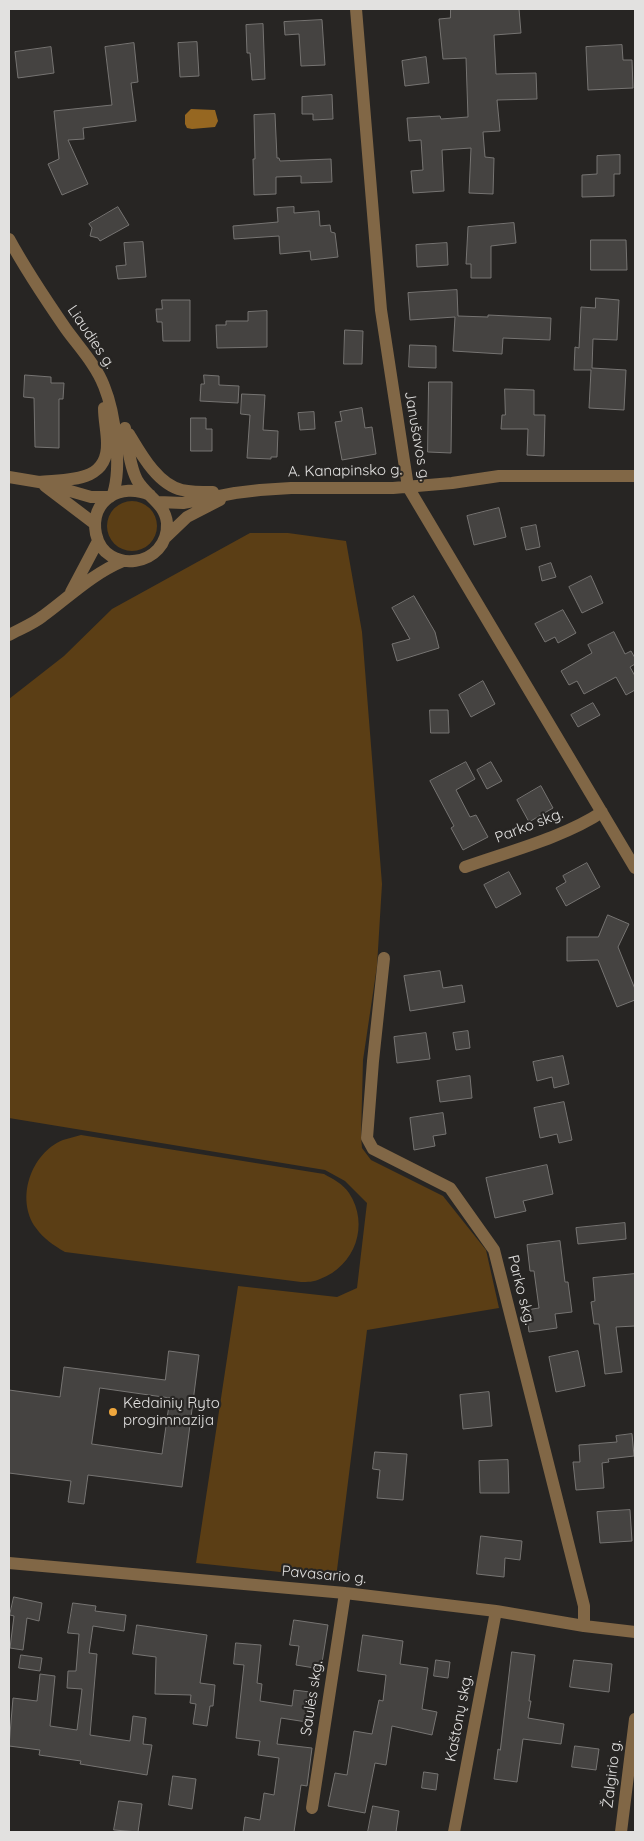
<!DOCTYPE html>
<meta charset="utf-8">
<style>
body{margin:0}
#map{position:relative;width:644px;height:1841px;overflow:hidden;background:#272523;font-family:Quicksand,sans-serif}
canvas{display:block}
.frame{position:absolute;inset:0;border:10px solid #e2e1e0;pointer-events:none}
</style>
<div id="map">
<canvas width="644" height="1841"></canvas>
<div class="frame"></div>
</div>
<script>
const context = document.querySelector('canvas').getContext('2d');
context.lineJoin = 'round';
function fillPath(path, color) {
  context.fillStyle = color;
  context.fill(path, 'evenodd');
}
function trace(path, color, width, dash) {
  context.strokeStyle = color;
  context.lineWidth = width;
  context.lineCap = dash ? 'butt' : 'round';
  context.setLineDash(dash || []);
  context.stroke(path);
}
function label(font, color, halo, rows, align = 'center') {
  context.font = font + ' Quicksand,sans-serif';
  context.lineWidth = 4.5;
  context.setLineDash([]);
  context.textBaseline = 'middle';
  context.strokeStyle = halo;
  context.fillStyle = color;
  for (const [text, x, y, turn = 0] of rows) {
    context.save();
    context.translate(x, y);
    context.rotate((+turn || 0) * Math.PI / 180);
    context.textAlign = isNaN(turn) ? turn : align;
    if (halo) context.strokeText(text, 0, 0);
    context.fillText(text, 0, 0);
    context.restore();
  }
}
const green = new Path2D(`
 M107 526a25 25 0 1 1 50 0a25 25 0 1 1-50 0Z
 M250,533H288L346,541L362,632L382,884L377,966L363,1060L361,1136L362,1148L371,1160L443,1196L486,1250L499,1308L367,1330L336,1578L196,1563L238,1286L337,1297L357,1288L367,1203L345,1181L325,1170L9,1118V699L64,656L112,609Z
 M81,1135L324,1174C333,1179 343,1184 349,1193C370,1225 355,1266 320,1279C314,1282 307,1282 301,1282L65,1252C53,1245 44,1239 36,1228C15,1199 31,1153 63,1140C69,1138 75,1137 81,1135Z`);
const water = new Path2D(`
 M191,109L215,110L218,121L215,127L192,129L187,128L185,124V115Z`);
const building = new Path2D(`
 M451,9H519L521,33L494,35L496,74L536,73L537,99L497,100L500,131L483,132L485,157L494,158L493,194L469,193L471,148L442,150L444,191L413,193L411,171L423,170L421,140L409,141L407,118L440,116L441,119L468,117L466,58L443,59L439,19L450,18Z
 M322,20L325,65L301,66L299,34L285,35L284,22Z
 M263,24L265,79L252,80L250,53H247L246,25Z
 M197,42L199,76L180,77L178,43Z
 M134,43L138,82L131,83L136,121L83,128L84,139L68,140L88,184L62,195L48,164L59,159L54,111L112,105L105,47Z
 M622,45L623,60H632L633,88L588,90L586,47Z
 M51,47L54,73L18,78L15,52Z
 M426,57L429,83L405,86L402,61Z
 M332,95L333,119L313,120V114H302V97Z
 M275,114L277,158H279L280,161L331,159L332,182L301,183V176L276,177V194L254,195L253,159H255L254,115Z
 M620,155V174H614V196L582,197V175L597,174V156Z
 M118,207L129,225L100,241L98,238L90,236L92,228L89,224Z
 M294,207V213L319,211L320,226L330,225L331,232L335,233L338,257L311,260L310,251L280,254L279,236L234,239L233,226L278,222L277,208Z
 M514,223L516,243L491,246V278H471V264H466L468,227Z
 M591,240H626L627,270H591Z
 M143,242L146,277L118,279L116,266L126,265L124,243Z
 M447,243L448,265L417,267L416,245Z
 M457,290L458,316L488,317V315L551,318L550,340L503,338L502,354L453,351L455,317L410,320L408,293Z
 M596,298L619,300L617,340L593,339L592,368L626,370L624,410L589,408L591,370H574L575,347L579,348L581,307L595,308Z
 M162,300H190V341H163L162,322H157L156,309H162Z
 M267,311V347L217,348L216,325H226V321H248V312Z
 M345,330L363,331L362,364H344Z
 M410,345L436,346V368L409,367Z
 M25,375L51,377V383H64L63,399H59V448L35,447L34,398L24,397Z
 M204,375L219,376V385L239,386L238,403L200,401L201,384H204Z
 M429,382H452L451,453L428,452Z
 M505,389L534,390V415H545L544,456L527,455L528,429H501L502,415H505Z
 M242,394L265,395L263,430L278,431L277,457H271V459L247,458L250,415L241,414Z
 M362,408L365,428L372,427L376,454L342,460L335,422L342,421L340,412Z
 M314,412L315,429L300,430L298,413Z
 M191,418H206V429H212V451H191Z
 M499,508L506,537L474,545L467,516Z
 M536,525L540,547L526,550L521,528Z
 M551,563L556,577L542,581L539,567Z
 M591,576L603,603L582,613L569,587Z
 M414,596L435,632L439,648L397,661L392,644L410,639L392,608Z
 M563,610L576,633L558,643L555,637L545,642L535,624Z
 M614,632L625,654L631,651L635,658V664L630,667L635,676V690L626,695L616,677L584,694L577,681L569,685L561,671L592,653L588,645Z
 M483,681L495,704L471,717L459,695Z
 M593,703L600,715L578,727L571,715Z
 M430,710H448L449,733H431Z
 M466,762L475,779L456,790L470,817L476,815L488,837L463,850L451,828L454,826L430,781Z
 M491,762L502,781L487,789L477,770Z
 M541,786L553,808L529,822L517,800Z
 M587,863L600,887L566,906L556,888L566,882L563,876Z
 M509,872L521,894L496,908L484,885Z
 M608,915L629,924L618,947L635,989V1000L617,1007L598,960L567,961V937H598Z
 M440,971L443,988L462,985L465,1002L410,1011L404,976Z
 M468,1031L470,1048L456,1050L453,1033Z
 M426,1033L430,1059L397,1063L394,1037Z
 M563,1056L569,1084L554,1088L552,1077L537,1081L533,1062Z
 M470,1076L472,1098L440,1102L437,1081Z
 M564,1102L572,1140L559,1143L557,1134L540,1138L534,1108Z
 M443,1113L446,1134L433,1136L435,1146L414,1150L410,1118Z
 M547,1165L553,1194L523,1201L526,1211L495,1218L486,1178Z
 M625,1223L626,1239L578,1244L576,1228Z
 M560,1241L565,1282H568L572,1312L555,1314L557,1328L529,1332L526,1310L539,1308L534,1271H530L527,1245Z
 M635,1274V1326L616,1327L622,1372L605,1374L599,1324H594L591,1302L595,1301L593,1278Z
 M169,1351L199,1355L182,1487L88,1475L84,1504L68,1502L71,1481L9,1473V1390L60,1397L64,1367L165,1380ZM100,1388L170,1398L162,1454L92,1444Z
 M578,1351L585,1386L556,1392L549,1357Z
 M489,1392L492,1426L463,1429L460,1395Z
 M632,1434L634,1456L608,1459L609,1462L602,1463L604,1488L576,1490L573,1462H580L579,1445L617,1442L616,1436Z
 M375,1452L407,1454L403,1500L377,1498L380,1470L373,1469Z
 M508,1460L509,1493H480L479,1461Z
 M630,1510L632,1541L600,1543L597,1512Z
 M481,1536L522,1541L520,1560L505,1558L504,1577L477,1574Z
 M14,1597L42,1603L39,1621L27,1618L23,1650L10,1648L14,1616L10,1615Z
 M73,1603L96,1606L95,1611L126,1615L124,1631L93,1626L89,1653L97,1654L90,1735L130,1741L133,1716L146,1718L143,1744L152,1745L147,1775L80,1764L81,1761L39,1755L40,1750L9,1746L13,1698L37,1701L40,1674L55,1676L50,1726L77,1730L82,1689L67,1688L68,1671H76L79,1634L68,1633Z
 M294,1620L328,1625L321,1669L296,1665L299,1646L290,1645Z
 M137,1625L207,1635L200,1683L215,1685L213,1706H210L207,1726L193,1724L196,1704L190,1703L191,1695L155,1694L156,1657L133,1654Z
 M363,1635L403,1641L400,1664L428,1668L422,1709L437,1712L432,1735L392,1726L386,1765L375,1763L365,1813L328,1806L335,1773L347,1775L354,1731L372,1734L379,1700L383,1701L386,1675L358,1671Z
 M236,1643L261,1645L257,1683L262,1684L260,1701L292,1706L294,1690L318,1693L313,1723L281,1718L277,1744L312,1748L307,1786L301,1785L294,1832H243L245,1817L260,1820L264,1793L274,1795L279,1758L258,1755L260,1741L236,1738L244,1665L234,1664Z
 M512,1652L535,1655L529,1701H531L528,1718L564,1724L561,1744L523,1739L517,1782L494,1779L498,1749L500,1750Z
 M21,1655L42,1658L40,1671L19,1668Z
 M436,1660L450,1662L448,1678L434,1676Z
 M574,1660L612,1664L609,1692L570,1687Z
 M575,1746L599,1749L596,1770L572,1767Z
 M424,1772L438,1774L436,1790L422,1788Z
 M173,1776L196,1779L192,1809L169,1805Z
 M119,1801L142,1804L138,1832L114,1830Z
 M373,1806L399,1811L396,1832H368Z`);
const minor = new Path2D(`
 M356,9L381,310L408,487L635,868
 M9,239C26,270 46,300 66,329C79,347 96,365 104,386C115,413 122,466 113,494
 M125,428C128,445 129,464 137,480C146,496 165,503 167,523C169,567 105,576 96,534C89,500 121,482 150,495
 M129,434C141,454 158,485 182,490C192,492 203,492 213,492
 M9,477L39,482L91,497H110
 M39,482C68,479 108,483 107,443C107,432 104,420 104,408
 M45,486L95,524
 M158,502L183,503L235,493L260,490L291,488H393L452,483L499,476H635
 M165,538L187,517L220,500
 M71,592L98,541
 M9,635C20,629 33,624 43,616C69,597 92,574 123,561
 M465,867C507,852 565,837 602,812
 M384,958L373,1061L367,1138L373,1149L450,1188L494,1250L584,1606V1626
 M9,1563L345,1593L496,1611L584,1626L635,1632
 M312,1808L345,1593
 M454,1832L496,1611
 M621,1832L635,1719`);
const markers = [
 [113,1412,5,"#efa73d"]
];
const streetNames = [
 ["Liaudies g.",91,337,56],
 ["Janušavos g.",417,436,80],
 ["A. Kanapinsko g.",345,471,-1],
 ["Parko skg.",529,826,-21],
 ["Parko skg.",521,1290,76],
 ["Pavasario g.",324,1575,5],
 ["Saulės skg.",312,1698,-81],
 ["Kaštonų skg.",459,1718,-79],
 ["Žalgirio g.",612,1774,-83]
];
const poiNames = [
 ["Kėdainių Ryto",123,1403],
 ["progimnazija",123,1420]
];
fillPath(green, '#5b3e15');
fillPath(water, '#966721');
fillPath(building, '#454341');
trace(building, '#767472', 1);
trace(minor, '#816746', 12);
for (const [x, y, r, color] of markers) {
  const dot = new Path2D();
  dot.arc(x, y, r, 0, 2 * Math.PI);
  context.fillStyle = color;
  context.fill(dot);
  trace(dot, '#272523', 2);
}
label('15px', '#e2e1e0', '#272523', streetNames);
label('15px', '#e2e1e0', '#272523', poiNames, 'left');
</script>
